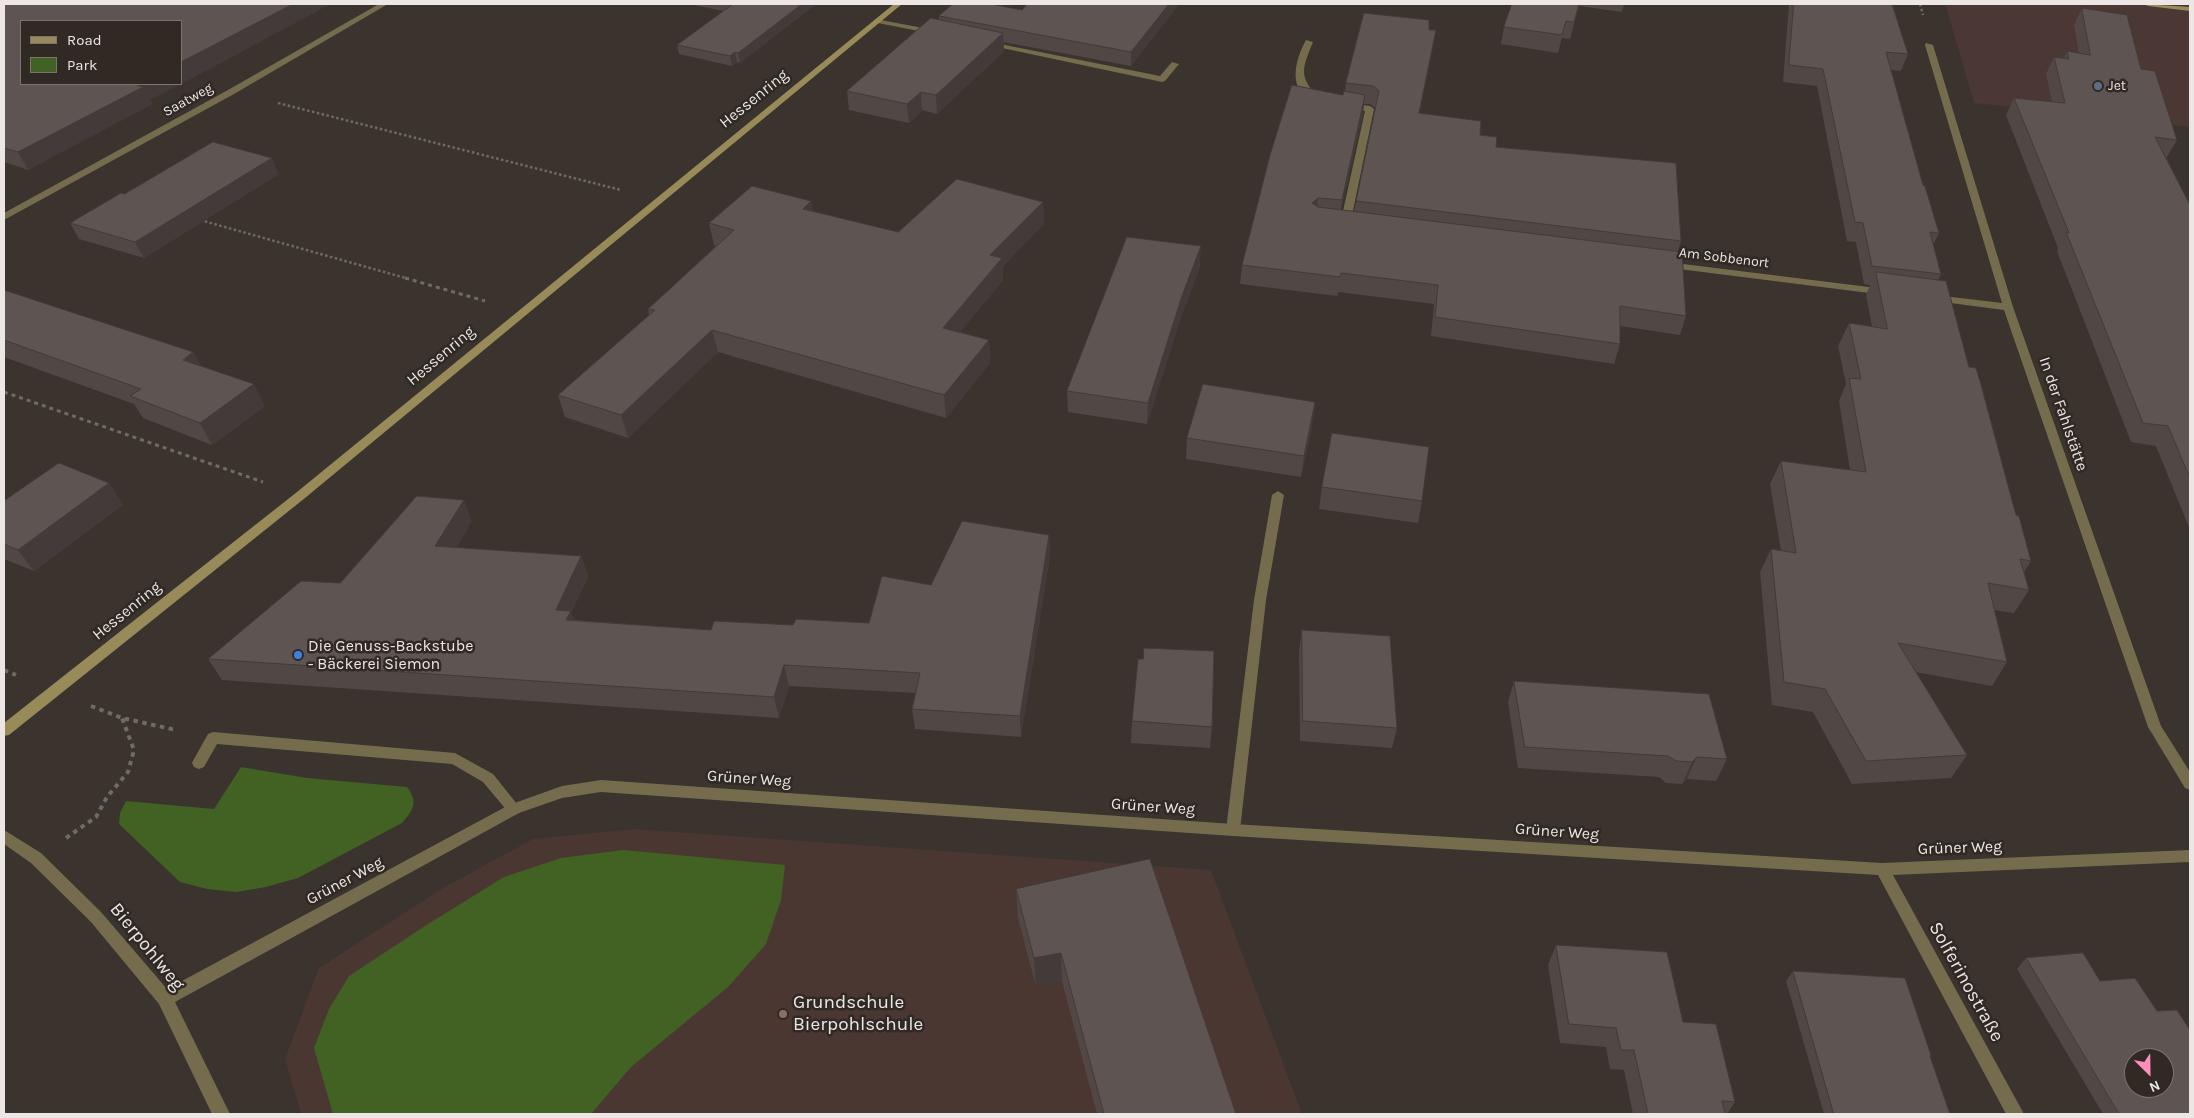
<!DOCTYPE html>
<meta charset="utf-8">
<style>
body{margin:0}
#map{position:relative;width:2194px;height:1118px;overflow:hidden;background:#3a332e;font-family:Karla,sans-serif}
canvas{display:block}
.frame{position:absolute;inset:0;border:5px solid #ece7e4;pointer-events:none}
.legend{position:absolute;left:20px;top:20px;width:162px;height:65px;box-sizing:border-box;background:#302924;border:1px solid #7b7571;margin:0;padding:6px 9px;list-style:none;font-size:15px;color:#ece7e4}
.legend li{display:flex;align-items:center;gap:10px;height:25px}
.legend b{width:25px;border:1px solid #7b7571}
.north{position:absolute;left:2124px;top:1048px;width:50px;height:50px;box-sizing:border-box;background:#302924;border:1px solid #7b7571;border-radius:50%;rotate:157deg;font-size:14px;font-weight:700;line-height:20px;text-align:center;color:#ece7e4}
.north::after{content:'';display:block;margin:auto;width:18px;height:22px;background:#fe8ebc;clip-path:polygon(50% 0,100% 100%,50% 72%,0 100%)}
</style>
<div id="map">
<canvas width="2194" height="1118"></canvas>
<div class="frame"></div>
<ul class="legend">
<li><b style="height:6px;background:#998b59"></b>Road</li>
<li><b style="height:14px;background:#416223"></b>Park</li>
</ul>
<div class="north">N</div>
</div>
<script>
const context = document.querySelector('canvas').getContext('2d');
context.lineJoin = 'round';
function fillPath(path, color) {
  context.fillStyle = color;
  context.fill(path, 'evenodd');
}
function trace(path, color, width, dash) {
  context.strokeStyle = color;
  context.lineWidth = width;
  context.lineCap = dash ? 'butt' : 'round';
  context.setLineDash(dash || []);
  context.stroke(path);
}
function label(font, color, halo, rows, align = 'center') {
  context.font = font + ' Karla,sans-serif';
  context.lineWidth = 5;
  context.setLineDash([]);
  context.textBaseline = 'middle';
  context.strokeStyle = halo;
  context.fillStyle = color;
  for (const [text, x, y, turn = 0] of rows) {
    context.save();
    context.translate(x, y);
    context.rotate((+turn || 0) * Math.PI / 180);
    context.textAlign = isNaN(turn) ? turn : align;
    if (halo) context.strokeText(text, 0, 0);
    context.fillText(text, 0, 0);
    context.restore();
  }
}
const commercial = new Path2D(`
 M1945,4H2190V127L1974,103Z`);
const education = new Path2D(`
 M634,829L1211,870L1302,1114H301L285,1059L319,968L443,888L533,839Z`);
const green = new Path2D(`
 M241,767L307,778L407,787C418,802 414,810 402,823L298,878L266,887L236,892L207,889L180,882L119,824L120,813L126,801L214,809Z
 M623,850L785,865L781,900L766,944L728,987L631,1067L591,1114H333L314,1048L329,1009L349,976L425,926L504,877L561,858Z`);
const pathFar2 = new Path2D(`
 M1920,4L1923,15
 M278,103L621,190
 M200,220L409,279`);
const pathFar1 = new Path2D(`
 M405,278L485,301
 M4,392L263,482`);
const path = new Path2D(`
 M4,670L16,675
 M91,706L122,718L176,730
 M66,838L96,817L107,797L128,772L134,750L122,718`);
const lane = new Path2D(`
 M875,19L934,30L938,32L934,34L878,23L874,21Z
 M1306,40L1313,42C1302,69 1298,77 1320,99L1316,102C1286,92 1295,60 1306,40Z
 M985,41L1160,76L1172,62L1179,64L1165,81L1162,82L988,45H985Z
 M1347,103L1370,106L1374,109L1350,225L1345,228L1340,225L1365,111L1344,108V104Z
 M1278,491L1284,495L1266,600L1240,830L1238,834L1233,836L1228,834L1226,830L1254,600L1272,495Z
 M213,732L455,753L493,774L521,809L519,813L514,815L509,813L483,782L452,764L217,744L204,767L199,769L194,767L192,763L194,759L208,734Z`);
const street = new Path2D(`
 M379,4H388L234,94L4,220V213L228,90Z
 M1926,43L1933,45L2013,307L2161,726L2190,772V790L2185,788L2148,727L2004,310L1935,301L1930,298L1935,295L2002,303L1925,45Z
 M1667,262L1885,289L1890,292L1885,295L1663,267L1662,265Z
 M601,780L1233,824L1882,863L2190,850V862L1893,875L2024,1114H2006L1878,875L1233,836L601,792L562,798L519,813L175,1002L230,1114H212L159,1004L91,922L31,863L4,844V830L41,853L101,912L167,989L509,805L562,786Z`);
const secondary = new Path2D(`
 M894,4H902L305,498L9,735L4,736V723L297,492Z
 M2144,4L2190,7V11L2148,6Z`);
const wall = new Path2D(`
 M4,4H330L181,84V21L150,100L152,104L28,170L4,162Z
 M689,4H816L740,63L737,62L732,66L679,54L677,45L723,11Z
 M1179,4L1131,66L1003,42L1004,51L937,114L922,110L909,123L849,110L847,91L939,20V16L1022,10Z
 M1512,4H1624L1622,12L1579,6L1570,39L1562,38L1558,53L1501,44L1504,27Z
 M1789,4H1892L1908,54L1901,71L1891,70L1923,185L1939,233L1933,245L1941,274L1938,280L1969,367L2031,561L2024,572L2029,590L2014,613L1994,610L2007,662L1992,686L1915,672L1967,755L1951,778L1852,784L1813,712L1772,705L1760,572L1771,549L1781,551L1770,484L1781,461L1850,470L1839,401L1846,384L1838,346L1849,323L1872,326L1866,295L1870,285L1864,284L1856,242L1847,241L1817,86L1783,82Z
 M2082,8L2141,69L2177,140L2167,157H2166L2190,205V530L2156,446L2131,442L2057,251L2058,248L2006,115L2014,98L2052,102L2046,74L2054,57L2064,58L2067,51L2079,53L2074,25Z
 M1429,30H1436L1419,113L1480,135L1496,147L1681,241L1678,251L1686,316L1680,335L1620,326V344L1614,364L1431,336L1434,304L1338,292L1337,296L1240,284L1242,265L1343,95L1345,92L1346,83ZM1364,104H1370L1375,108L1354,211L1341,210L1363,113Z
 M279,174L144,258L79,239L70,223L124,194Z
 M811,201L813,211L898,232L1043,202L1044,224L1003,266V280L960,332L989,340L990,363L946,418L718,352L628,438L565,417L558,395L649,315L648,309L716,246L714,245L709,223Z
 M1200,267L1181,317L1147,424L1068,412L1067,391Z
 M4,290L193,352L201,366L265,406L212,445L143,418L134,404L4,357Z
 M1315,402L1313,422L1301,477L1186,459L1187,438Z
 M109,483L123,505L34,571L4,559V501Z
 M1322,487L1422,501L1418,523L1319,509Z
 M472,521L456,548L581,556L588,577L571,613L574,620L711,630L793,625L869,623L931,585L1049,535L1050,556L1021,737L915,729L912,709L916,693L789,686L779,718L222,680L208,659L340,583Z
 M1302,630L1397,728L1392,748L1300,741L1299,650Z
 M1514,681L1727,759L1716,781L1687,779L1682,784L1666,783L1659,777L1518,768L1508,702Z
 M1132,721L1212,727L1210,748L1131,743Z
 M1016,889L1236,1114H1097L1062,981L1036,986L1018,918Z
 M1556,945L1683,1022L1735,1102L1727,1114H1633L1624,1070L1610,1069L1606,1047L1560,1043L1548,965Z
 M2026,958L2100,981L2157,1011L2190,1114H2103L2017,969Z
 M1793,971L1931,1055L1930,1057L1950,1114H1824L1786,981Z`);
const shadedWall = new Path2D(`
 M293,4H330L181,84V62Z
 M802,4H816L740,63L738,53Z
 M1169,4H1179L1131,66V52Z
 M1436,30L1433,48L1416,132L1419,113Z
 M1003,33L1004,51L937,114L936,95Z
 M735,52L737,62L732,66L730,56Z
 M140,84H181L150,100L152,104L28,170L18,152Z
 M921,92L922,110L909,123L907,104Z
 M1365,95L1363,113L1339,219L1342,200Z
 M272,158L279,174L144,258L135,242Z
 M1318,198L1316,216L1312,203Z
 M811,201L815,223L803,209Z
 M1043,202L1044,224L1003,266V280L945,350L943,328L990,255Z
 M1201,246L1200,267L1181,317L1147,424L1148,403L1182,296Z
 M712,330L718,352L628,438L621,415Z
 M989,340L990,363L946,418L944,395Z
 M193,352L205,373L183,360Z
 M254,384L265,406L212,445L200,423Z
 M1315,402L1313,422L1301,477L1304,456Z
 M109,483L123,505L34,571L18,550Z
 M464,500L472,521L444,567L435,546Z
 M1049,535L1050,556L1021,737L1020,716Z
 M581,556L588,577L571,613L578,632L556,610Z
 M784,665L789,686L779,718L774,697Z
 M1697,757L1687,779L1682,784L1692,762Z
 M1061,953L1062,981L1036,986L1034,958Z
 M4,1109L5,1110L7,1114H4Z`);
const building = new Path2D(`
 M4,4H293L181,62V21H21V84H140L137,85L143,87L18,152L4,148Z
 M731,4H802L738,53L735,52L730,56L677,45L733,4Z
 M953,4H991L1022,10L1027,4H1169L1131,52L939,16Z
 M1512,4H1579L1574,22L1566,21L1562,35L1504,27Z
 M1794,4H1892L1908,54L1886,52L1923,185L1925,186L1939,233L1930,232L1941,274L1872,266L1863,223L1855,222L1823,69L1789,65Z
 M2082,8L2127,15L2141,69L2155,71L2177,140L2155,137L2190,205V478L2168,426L2143,423L2066,232L2069,233L2014,98L2065,103L2054,57L2069,59L2067,51L2090,55Z
 M1364,13L1429,20V30H1436L1419,113L1481,121L1480,135L1497,137L1496,147L1676,163L1681,241L1356,201L1379,91L1373,86L1346,83Z
 M931,18L1003,33L936,95L921,92L907,104L847,91Z
 M1292,85L1343,95L1344,91L1365,95L1342,200L1318,198L1312,203L1318,207L1682,252L1686,316L1620,306V344L1435,317L1438,285L1341,273L1340,277L1242,265L1270,155Z
 M213,142L272,158L135,242L70,223L121,193L124,194Z
 M957,179L1043,202L990,255L1002,258L943,328L989,340L944,395L712,330L621,415L558,395L655,310L648,309L734,230L709,223L752,186L811,201L803,209L898,232Z
 M1127,237L1201,246L1182,296L1148,403L1067,391Z
 M1876,272L1946,281L1969,367L1976,368L1980,381L2016,515L2019,516L2031,561L2020,559L2029,590L1988,583L2007,662L1898,643L1967,755L1866,761L1825,689L1784,682L1771,549L1796,553L1781,461L1866,472L1849,378L1861,379L1849,323L1887,329Z
 M4,290L193,352L183,360L254,384L200,423L130,396L141,389L4,340Z
 M1203,384L1315,402L1304,456L1187,438Z
 M1332,433L1429,447L1422,501L1322,487Z
 M59,463L109,483L18,550L4,544V501Z
 M417,496L464,500L435,546L581,556L556,610L571,611L566,620L711,630L714,621L793,625L796,619L869,623L882,576L931,585L962,521L1049,535L1020,716L912,709L920,673L784,665L774,697L208,659L301,581L340,583Z
 M1302,630L1390,636L1397,728L1303,721Z
 M1144,648L1214,651L1212,727L1132,721L1138,659H1143Z
 M1514,681L1709,694L1727,759L1697,757L1692,762L1676,761L1668,756L1525,747Z
 M1150,859L1236,1114H1104L1061,953L1034,958L1016,889Z
 M1556,945L1667,952L1683,1022L1716,1024L1735,1102L1722,1101L1725,1114H1648L1634,1050H1621L1616,1028L1569,1024Z
 M2083,953L2100,981L2135,978L2157,1011L2177,1010L2190,1030V1114H2119L2026,958ZM2134,1058H2164V1088H2134Z
 M1793,971L1905,978L1931,1055L1930,1056L1950,1114H1834Z`);
const markers = [
 [2098,86,5,"#5c6f8a"],
 [298,655,5,"#3f7fe0"],
 [783,1014,5,"#8d6e63"]
];
const farPoinames = [
 ["Jet",2108,86]
];
const farStreetnames = [
 ["Saatweg",188,100,-29],
 ["Am Sobbenort",1724,258,7]
];
const streetNames = [
 ["Hessenring",754,99,-39],
 ["Hessenring",441,356,-40],
 ["In der Fahlstätte",2063,414,71],
 ["Hessenring",127,611,-39],
 ["Grüner Weg",749,779,4],
 ["Grüner Weg",1153,807,4],
 ["Grüner Weg",1557,832,4],
 ["Grüner Weg",1960,848,-2],
 ["Grüner Weg",345,881,-28]
];
const poiNames = [
 ["Die Genuss-Backstube",308,646],
 ["- Bäckerei Siemon",308,664]
];
const nearStreetnames = [
 ["Bierpohlweg",147,947,51],
 ["Solferinostraße",1966,982,61]
];
const nearPoinames = [
 ["Grundschule",793,1003],
 ["Bierpohlschule",793,1025]
];
fillPath(commercial, '#4b3733');
fillPath(education, '#4b3732');
fillPath(green, '#416223');
trace(pathFar2, '#706a65', 2.5, [2.5, 2.5]);
trace(pathFar1, '#706a65', 3, [4, 4]);
trace(path, '#706a65', 4, [4.5, 4.5]);
fillPath(lane, '#756c4e');
fillPath(street, '#756c4e');
fillPath(secondary, '#998b59');
fillPath(wall, '#514846');
fillPath(shadedWall, '#423b39');
fillPath(building, '#5e5451');
trace(building, '#423b39', 1);
for (const [x, y, r, color] of markers) {
  const dot = new Path2D();
  dot.arc(x, y, r, 0, 2 * Math.PI);
  context.fillStyle = color;
  context.fill(dot);
  trace(dot, '#302924', 2);
}
label('14px', '#ece7e4', '#302924', farPoinames, 'left');
label('14px', '#ece7e4', '#302924', farStreetnames);
label('16px', '#ece7e4', '#302924', streetNames);
label('16px', '#ece7e4', '#302924', poiNames, 'left');
label('19px', '#ece7e4', '#302924', nearStreetnames);
label('19px', '#ece7e4', '#302924', nearPoinames, 'left');
</script>
